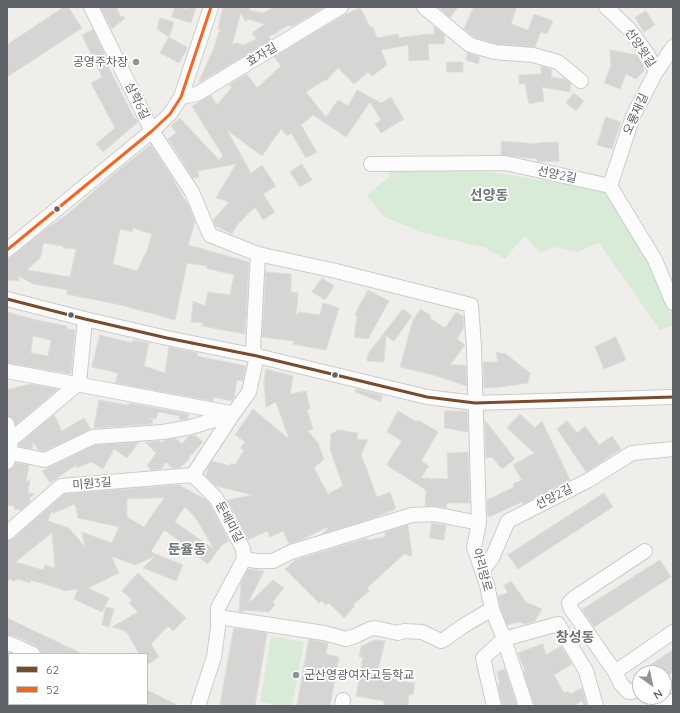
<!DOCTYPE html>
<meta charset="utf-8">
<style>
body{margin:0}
#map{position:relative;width:680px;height:713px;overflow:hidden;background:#efeeea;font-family:Quicksand,sans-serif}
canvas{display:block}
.frame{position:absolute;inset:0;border:8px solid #5f6368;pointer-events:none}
.legend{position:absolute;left:8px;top:653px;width:140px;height:52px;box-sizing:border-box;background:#fff;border:1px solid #bfc1c3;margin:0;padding:5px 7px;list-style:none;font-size:12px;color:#5f6368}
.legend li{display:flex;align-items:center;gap:8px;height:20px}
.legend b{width:20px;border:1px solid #bfc1c3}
.north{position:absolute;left:632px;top:665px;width:40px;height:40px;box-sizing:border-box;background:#fff;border:1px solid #bfc1c3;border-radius:50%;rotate:147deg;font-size:11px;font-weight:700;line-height:16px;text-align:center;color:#5f6368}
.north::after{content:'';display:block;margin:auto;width:14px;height:18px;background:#919496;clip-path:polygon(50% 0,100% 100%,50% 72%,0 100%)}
</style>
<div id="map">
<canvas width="680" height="713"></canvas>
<div class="frame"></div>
<ul class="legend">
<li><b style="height:5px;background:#7a4b2a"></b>62</li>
<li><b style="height:5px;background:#f26522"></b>52</li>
</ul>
<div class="north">N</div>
</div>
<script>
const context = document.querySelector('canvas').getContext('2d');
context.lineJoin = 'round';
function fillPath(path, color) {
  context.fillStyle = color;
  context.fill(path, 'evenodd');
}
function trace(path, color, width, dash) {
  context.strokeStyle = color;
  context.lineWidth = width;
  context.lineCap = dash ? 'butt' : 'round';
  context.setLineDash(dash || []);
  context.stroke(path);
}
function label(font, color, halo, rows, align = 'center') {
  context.font = font + ' Quicksand,"Noto Sans KR",sans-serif';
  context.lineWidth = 3.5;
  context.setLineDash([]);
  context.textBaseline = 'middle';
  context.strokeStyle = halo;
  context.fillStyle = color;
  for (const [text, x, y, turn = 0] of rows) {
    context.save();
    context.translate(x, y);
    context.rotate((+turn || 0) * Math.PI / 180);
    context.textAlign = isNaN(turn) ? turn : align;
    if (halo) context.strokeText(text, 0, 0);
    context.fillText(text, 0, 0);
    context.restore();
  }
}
const green = new Path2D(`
 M388,169L490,172L610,191L668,297L673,312V325L660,330L599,243L578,252L554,247L540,253L525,235L505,259L486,248L420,232L383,216L367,195L389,177Z
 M271,636L304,642L292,706H283L260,702Z
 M7,649L20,654H9V704H64L63,706H7Z`);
const building = new Path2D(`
 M64,7H68L82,28L7,77V45Z
 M100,7H116L121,17L123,16L125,18L112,29Z
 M175,7L187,9L188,7H196L191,23L172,17Z
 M223,7H250L249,10L263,13L274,7H325L291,27L289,25L269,37L271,40L200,82L199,81L214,48L220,29H218ZM241,13L246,22L247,19L265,24L252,33L256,39L244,45L236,43L232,45Z
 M439,7H458L450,18Z
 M474,7H517L511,24L528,30L534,14L553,21L547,34L541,32L535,47L496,44L474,37L464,29Z
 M360,8L371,28L373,27L377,38L398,34L399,38L426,34L434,35V26L445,35L444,44H428L429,60L409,61L408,45L381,50L387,65L372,76L368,72L354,84L338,68L326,81L325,80L306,92L326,117L338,100L348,106L357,90L381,103L391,97L404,119L381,133L375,124L381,120L370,102L346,137L313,115L301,125L317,152L306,158L291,133L287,136L281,129L262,156L227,130L251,173L262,165L276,186L263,194L275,212L263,220L255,207L237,225L232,234L215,226L213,220L229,202L216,198L236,164L198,171L199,177L193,178L168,139L176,133L171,126L180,118L219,160L223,156L192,106L211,95L217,105L232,87L229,85L247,74L257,88L281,66L274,57L339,18Z
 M646,11L655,25L644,32L635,18Z
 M160,18L174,22L169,37L157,29Z
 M93,30L108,61L106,62L132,114L138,122L103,152L96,144L115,128L91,83L102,77L82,35Z
 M169,37L188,48L179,63L160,53Z
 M610,50L637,55L643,64L644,71L636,79L626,74L620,89L604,83L611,66Z
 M468,53L480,57L478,64L466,60Z
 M447,62H463V72H447Z
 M541,66L552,69L551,77L566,79L571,84L570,92L542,87L544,101L529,104L525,84H519V75L541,74Z
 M574,93L584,101L576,111L566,103Z
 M606,117L621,122L612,149L597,145Z
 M502,141L537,144V143L558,142L559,161L539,162L537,161V159L501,155Z
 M151,145L175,182H174L189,206L195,222L188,245L249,262L245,334L202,326L203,323L191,322L193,301L205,306L208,292L230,295L234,275L206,268L207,266L187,263L175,320L121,305L66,294L68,290L33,284L19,276V281L7,280V260L46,229L65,216L120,169ZM133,228L152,234L147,251L137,271L113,264L120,229L132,232ZM44,243L63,246V248L76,249L70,277L27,270L40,258Z
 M302,164L312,180L300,187L290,172Z
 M266,272L291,274V292L298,293L296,317L299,312L320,315L323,303L339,308L326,350L293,344L294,341L262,337Z
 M322,278L334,286L325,300L312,292Z
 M368,290L389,301L368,339L354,337L357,316L355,315Z
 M403,309L412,316L394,341L386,336L384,362L367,361L368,354Z
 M421,309L431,316L430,318L445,328L456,312L463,316L464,327L457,339L465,345L450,365H466L467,386L433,375L400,367L413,320Z
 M7,312L36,320L67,326V329L75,330L71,374L7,363ZM33,336L51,340L48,356L31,353Z
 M100,335L132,343L133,340L149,343L144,366L165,373L169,347L198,353L197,356L246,366L243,381L237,380L234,398L232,401L213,397V401L115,383L118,373L92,367Z
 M616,337L626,360L604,369L595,347Z
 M496,352L506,354L530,373L528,383L501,387L484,388L483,362H498Z
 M266,369L293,376L290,394L306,391L310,409L307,410L313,429L308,431L318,443L324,459L314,468L328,494L343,486L330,449L331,434L338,430L358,433L357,439L368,440L361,454L377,497L390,492L396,509L365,521L322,534L330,526L301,540L289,544L283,531L270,537L267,531L248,540L227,500L253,495L216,486L206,476L208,468L212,461L230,466L231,463L235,465L244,450L240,448L245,442L235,435L253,409L289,439L276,402L266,407L264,382Z
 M31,384L58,389L16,425L13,418L7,416V390Z
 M356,389L382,395L381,402L355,392Z
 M99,400L128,405L129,403L189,414L187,419L179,420L180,416L158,412L156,419L149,418L153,420L152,424L94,428Z
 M398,411L417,422L418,420L438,432L421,461L429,466L421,478L448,479L447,453L468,452L470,503H447L446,508L435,506H425L426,490L388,466V462L402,441L387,432Z
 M445,411H467L468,432L445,428Z
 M520,414L535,428L542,421L570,480L523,504L522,502L489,517L487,513V500L514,487L513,484L522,480L513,465L534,453L507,428Z
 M54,415L62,431L84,418L91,429L44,451L38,450L33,442L32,449L19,446V444Z
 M485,420L515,459L502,469L492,457L486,458Z
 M567,421L577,433L585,426L599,445L612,436L621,449L586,472L557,429Z
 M195,435L203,442L189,457L190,458L180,468H172L166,462L161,469L152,470L147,466L156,453L145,442L160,441L162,443L164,440L175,438L182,444L189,436Z
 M139,442L127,458L114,449L103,469L91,462L77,468L76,465L50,483L42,471L95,445Z
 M16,463L29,465L26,482L30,479L28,493L35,494L30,497V502L21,510L14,509L15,506L7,505V470L13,468Z
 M179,485L205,499L209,503L229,541L222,545L208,564L178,543L179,541L164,530L151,552L183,565L176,581L143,568L155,556L135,565L111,556L119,573L88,588L109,598L102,612L74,599L78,589L63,591V590L31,580L30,583L18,579L13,582L11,579L7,582V541L13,539L64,494ZM164,498L144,527L127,517V499ZM75,504L78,518L119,527L112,543L82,532L85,547L69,528L48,521L51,512L54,513ZM185,507L195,517L214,549L175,522ZM52,533L55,568L45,565L43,570L16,562Z
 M604,493L613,507L518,569L508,555Z
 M432,523L446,525L444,540L430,538Z
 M408,525L412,556L404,554L367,588L369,591L353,605L355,606L344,618L329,603L325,605L322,601L319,603L285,569L295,560L367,538V540L385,537V532Z
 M660,560L671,577L594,627L582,610Z
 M248,569H250L264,571L247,605L273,580L284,588L273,602L275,605L269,612L245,610L244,612H239L241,583Z
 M138,573L186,618L173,631L168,626L151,644L159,657L147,665V654H139L126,631L112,627L138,612L129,603L132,600L122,591Z
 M511,581L526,602L542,609L535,621L525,624L519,622L507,625L500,607L498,596L508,593L504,586Z
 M106,607L114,609L109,627L102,625Z
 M7,618L83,654H43L37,646L15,636L7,635Z
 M234,628L267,633L255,706H220Z
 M309,639L328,643L326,654L339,657L330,706H297Z
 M375,640L385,641L378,670L397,673L396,681L415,683L413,694L409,695L408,706H383L384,701L356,696L363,657H359L361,647Z
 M543,644L546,655L561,646L572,664L554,675L564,693L568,691L570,694L582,688L587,706H584L582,701L573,706H534L523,671H525L518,653Z
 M673,650V672L664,678V673H638Z
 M505,669L517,706H502L498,684H500L497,672Z
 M147,690L179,706H147Z`);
const minor = new Path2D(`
 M91,7L152,131L192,192L210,235L258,254L336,271L471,305L474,347L479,523L474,547L487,585L492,609L504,639L526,706
 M424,7L470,45L495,52L533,55L558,62L581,81
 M606,7L630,30L648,55L656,72
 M181,97L197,94L341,7
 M371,164L505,163L610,186L655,260L673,303
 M610,186L633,116L656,72L673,47
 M7,250L152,131L170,114L181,97L211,7
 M7,299L85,319L167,338L257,356L427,397L475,403L673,397
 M7,371L230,413
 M7,424C10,439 13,448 7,462
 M7,443L79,383L85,319
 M11,453L45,460L93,437L163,432L191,427L233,414
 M193,475L216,498L243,549L244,559L218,608V627L214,657L198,706
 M193,475L233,414L249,392L257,356L253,350L258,254
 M7,533L61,486L193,475
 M244,559L257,561H273L291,552L412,515L434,514L479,523
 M483,570L492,558L508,521L589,480L632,453L673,449
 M218,617L324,633L346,639L355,636L370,629L375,628L398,633L404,631L422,632L441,641L445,639L463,626L492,609
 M7,643L11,644L33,654
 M615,672L673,632
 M640,686L632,692H628L621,684L615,672L571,609L569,603L574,598L645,551
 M73,706V704
 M342,706L343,700
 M494,706L483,658L504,639L558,624L586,671L596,706
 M654,706L673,701`);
const bus1 = new Path2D(`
 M7,299L85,319L167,338L257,356L427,397L475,403L673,397`);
const bus2 = new Path2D(`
 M7,250L152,131L170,114L181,97L211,7`);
const markers = [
 [136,62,4,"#919496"],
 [57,209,3.5,"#5f6368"],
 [71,315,3.5,"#5f6368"],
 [335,375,3.5,"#5f6368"],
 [296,675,4,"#919496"]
];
const streetNames = [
 ["선양윗길",640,48,56],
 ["효자길",262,55,-31],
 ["삼학6길",137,101,64],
 ["오룡재길",636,114,-66],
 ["선양2길",557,175,12],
 ["미원3길",92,484,-5],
 ["선양2길",554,497,-27],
 ["둔배미길",229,522,62],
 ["아리랑로",482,570,75]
];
const poiNames = [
 ["공영주차장",128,62],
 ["군산영광여자고등학교",304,675,"left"]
];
const quarterNames = [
 ["선양동",489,196],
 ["둔율동",187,550],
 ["창성동",575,638]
];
fillPath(green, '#d8ebd6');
fillPath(building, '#d6d5d3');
trace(building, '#deddd9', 1);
trace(minor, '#cbcccc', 16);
trace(minor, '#fdfcfc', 14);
trace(bus1, '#7a4b2a', 3);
trace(bus2, '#f26522', 3);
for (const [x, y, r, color] of markers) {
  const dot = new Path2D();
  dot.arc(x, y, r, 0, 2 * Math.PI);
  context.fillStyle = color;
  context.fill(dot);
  trace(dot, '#fff', 1.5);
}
label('12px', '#5f6368', '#fff', streetNames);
label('12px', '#5f6368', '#fff', poiNames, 'right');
label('bold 14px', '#70757a', '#fff', quarterNames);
</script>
